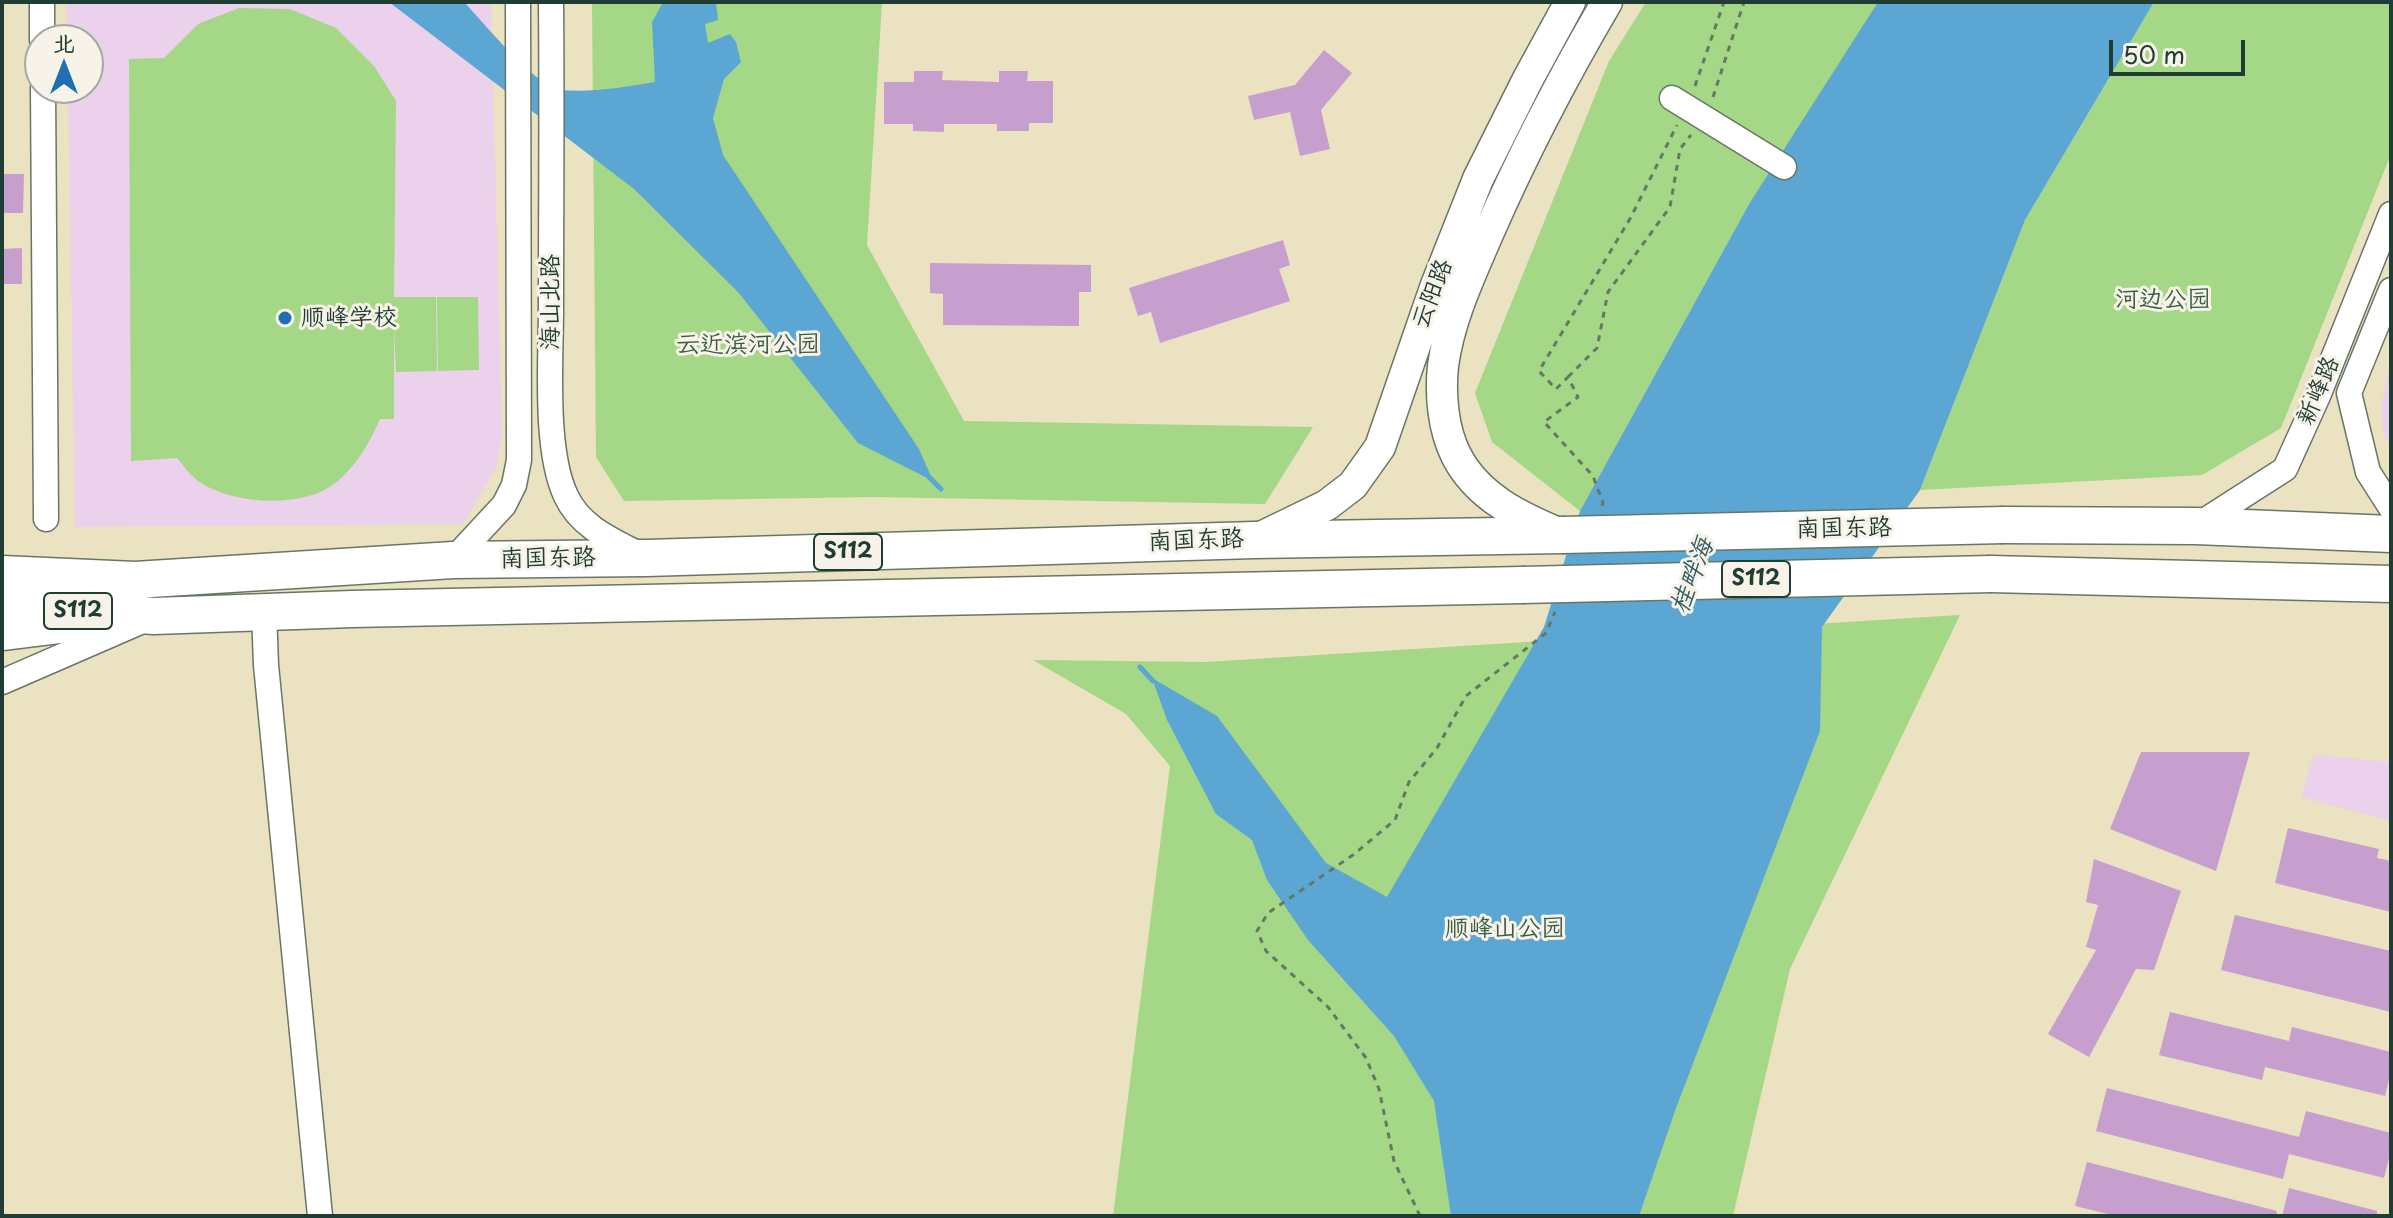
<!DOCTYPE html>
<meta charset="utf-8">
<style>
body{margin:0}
#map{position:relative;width:2393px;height:1218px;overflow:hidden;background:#eae2c0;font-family:"Playpen Sans","LXGW WenKai TC",sans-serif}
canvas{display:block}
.frame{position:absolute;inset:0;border:4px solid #1f3d34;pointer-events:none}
.north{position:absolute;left:24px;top:24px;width:80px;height:80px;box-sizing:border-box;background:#f7f3e8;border:2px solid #a1aaa0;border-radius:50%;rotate:0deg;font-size:22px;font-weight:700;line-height:32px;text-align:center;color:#1f3d34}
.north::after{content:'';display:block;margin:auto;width:28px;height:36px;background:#1f6fb2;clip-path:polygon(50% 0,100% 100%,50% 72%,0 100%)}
.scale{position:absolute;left:2109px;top:40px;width:136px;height:36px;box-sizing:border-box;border:4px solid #1f3d34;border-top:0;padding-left:10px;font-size:24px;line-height:28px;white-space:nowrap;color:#1f3d34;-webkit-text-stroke:6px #f7f3e8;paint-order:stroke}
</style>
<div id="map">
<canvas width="2393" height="1218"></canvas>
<div class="frame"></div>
<div class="north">北</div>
<div class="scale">50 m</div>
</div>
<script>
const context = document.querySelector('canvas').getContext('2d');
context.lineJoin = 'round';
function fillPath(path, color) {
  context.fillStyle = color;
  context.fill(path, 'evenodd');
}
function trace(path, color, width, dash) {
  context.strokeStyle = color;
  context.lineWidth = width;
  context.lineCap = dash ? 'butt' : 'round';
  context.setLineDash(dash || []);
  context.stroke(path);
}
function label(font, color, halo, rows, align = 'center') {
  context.font = font + ' "Playpen Sans","LXGW WenKai TC",sans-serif';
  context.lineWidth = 6;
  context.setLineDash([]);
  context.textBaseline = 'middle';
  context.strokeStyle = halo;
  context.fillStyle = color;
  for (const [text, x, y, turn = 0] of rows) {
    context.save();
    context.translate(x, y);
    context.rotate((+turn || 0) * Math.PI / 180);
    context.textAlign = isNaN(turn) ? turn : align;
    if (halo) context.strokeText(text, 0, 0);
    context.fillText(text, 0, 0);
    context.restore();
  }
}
const built = new Path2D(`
 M66,2H491L502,435L496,468L463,524L75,527L68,88H88V40H67Z
 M2391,362V445L2384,436L2381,406Z
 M2314,755L2391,762V821L2301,797Z`);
const green = new Path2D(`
 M592,2H882L867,245L964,421L1313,427L1265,504L873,497L624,501L596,457Z
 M1646,2H1886L1749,204L1580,511L1492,442L1475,393L1609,61Z
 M2154,2H2391V154L2281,428L2202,475L1920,490L2025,220Z
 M239,8L290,9L336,28L374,66L396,101L394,297H436L437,371L396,372L394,328V419H380C370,442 358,463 339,480C307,510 232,505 198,481C190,475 183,465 177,458L131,461L129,59L164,58L198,24Z
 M437,297H478L479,370L438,371Z
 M1960,615L1790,969L1733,1216H1113L1170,766L1126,714L1033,660L1206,662Z`);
const water = new Path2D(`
 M389,2H464C483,22 536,87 561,90C591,93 625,87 655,82L652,22L663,2H716L718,20L705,24L708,43L730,34L736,42L741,62L724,79L713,118L723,155L919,449L933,481L858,443L738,292L634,189Z
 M1878,2H2154L2025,220L1920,490L1822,627L1820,731L1676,1108L1639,1216H1451L1434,1101L1394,1036L1308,940L1267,880L1252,840L1216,814L1167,720L1152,678L1217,716L1326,863L1387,897L1544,627L1580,511L1749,204Z`);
const stream = new Path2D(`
 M929,477L941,489
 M1140,667L1153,681`);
const building = new Path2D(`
 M1324,50L1352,73L1321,110L1330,149L1300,156L1290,112L1254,120L1248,96L1295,85Z
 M914,71H943L942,80L999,82V71H1028L1027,81H1053V123H1029V131H997V124H944V132L913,131V124H884V82H914Z
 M2,174H24L23,213H2Z
 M1283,240L1290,265L1279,269L1290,301L1160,343L1151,312L1138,316L1129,288Z
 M22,248V284H2V249Z
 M930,263L1091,265V292H1079V326L943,325V294L930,293Z
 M2141,752H2250L2216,871L2110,829Z
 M2288,828L2379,849L2377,858L2391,861V912L2275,883Z
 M2094,859L2181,891L2154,970L2136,969L2089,1057L2048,1034L2096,950L2086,947L2098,905L2086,902Z
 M2235,915L2391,951V1012L2221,970Z
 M2170,1012L2289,1041L2292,1027L2391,1052V1071L2385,1096L2265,1067L2262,1080L2159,1055Z
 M2107,1088L2299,1137L2306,1111L2391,1133V1150L2384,1178L2289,1154L2283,1179L2096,1131Z
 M2087,1162L2277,1211L2276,1216H2116L2075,1206Z
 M2289,1188L2377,1211V1216H2282Z`);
const path = new Path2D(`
 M1695,86L1724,2
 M1713,97L1744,2
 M1568,377L1597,348L1608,292L1670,207L1680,149L1691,135
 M1602,506L1603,503L1593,476L1544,422L1578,397L1568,377L1556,389L1539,371L1631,217L1677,125
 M1420,1216L1394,1161L1379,1089L1366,1058L1328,1007L1266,951L1257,931L1268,913L1353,855L1395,820L1409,782L1437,748L1466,696L1546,633L1555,612`);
const minor = new Path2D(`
 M42,2V40
 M551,2C552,104 551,206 551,308C551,360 544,450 566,496C580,527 612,540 641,555
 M43,88L46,519
 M1672,98L1784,167
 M2391,290L2349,393L2368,472L2391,508
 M2196,526L2285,469L2318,396L2391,214
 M453,560L504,505L514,485L519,460L518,2
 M264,612L266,665L320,1216
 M2,682L147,619`);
const major = new Path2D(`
 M1561,534C1520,517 1477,497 1456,455C1443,429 1440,395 1443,366C1449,320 1470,276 1488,234C1523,154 1563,77 1607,2
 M1261,537L1327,505L1353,485L1380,447L1436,285L1478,179L1528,79L1570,2
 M2,635L99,623`);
const highway = new Path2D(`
 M2004,525L2196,526L2391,534
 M2,574L135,580L453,560L646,558L1254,540L1562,535
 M1991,574L2391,584
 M2,606L154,616L352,609L1522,585`);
const highwayBridge = new Path2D(`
 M1562,535L2004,525
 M1522,585L1991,574`);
const markers = [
 [285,318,8,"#1f6fb2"]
];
const shields = [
 [848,552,68],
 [1756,579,68],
 [78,611,68]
];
const shieldNames = [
 ["S112",848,552],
 ["S112",1756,579],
 ["S112",78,611]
];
const streetNames = [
 ["云阳路",1433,294,-69],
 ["海山北路",551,302,-90],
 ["新峰路",2319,391,-67],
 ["南国东路",1844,529,-1],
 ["南国东路",1196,541,-2],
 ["南国东路",548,559,-1]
];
const parkNames = [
 ["河边公园",2163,300],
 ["云近滨河公园",748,345],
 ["顺峰山公园",1505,929]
];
const poiNames = [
 ["顺峰学校",301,318]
];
const waterNames = [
 ["桂畔海",1693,576,-69]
];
fillPath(built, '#ebd1eb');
fillPath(green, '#a4d786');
fillPath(water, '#5ba6d3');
trace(stream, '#5ba6d3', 5);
fillPath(building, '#c79fce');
trace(minor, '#667765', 27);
trace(major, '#667765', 33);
trace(highway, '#667765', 39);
trace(path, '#667765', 3, [6, 6]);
trace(minor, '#fff', 24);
trace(major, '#fff', 30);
trace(highway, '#fff', 36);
trace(highwayBridge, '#667765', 39, []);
trace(highwayBridge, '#fff', 36);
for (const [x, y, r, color] of markers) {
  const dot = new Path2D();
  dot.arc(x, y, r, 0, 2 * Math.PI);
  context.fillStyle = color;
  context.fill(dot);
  trace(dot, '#f7f3e8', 3);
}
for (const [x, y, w] of shields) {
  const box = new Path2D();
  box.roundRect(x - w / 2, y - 18, w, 36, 6);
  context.fillStyle = '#f7f3e8';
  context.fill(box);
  trace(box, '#1f3d34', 2);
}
label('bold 22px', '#1f3d34', null, shieldNames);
label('24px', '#1f3d34', '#f7f3e8', streetNames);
label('24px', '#3a5c44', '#f7f3e8', parkNames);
label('24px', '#1f3d34', '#f7f3e8', poiNames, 'left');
label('italic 26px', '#315c64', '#f7f3e8', waterNames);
</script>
